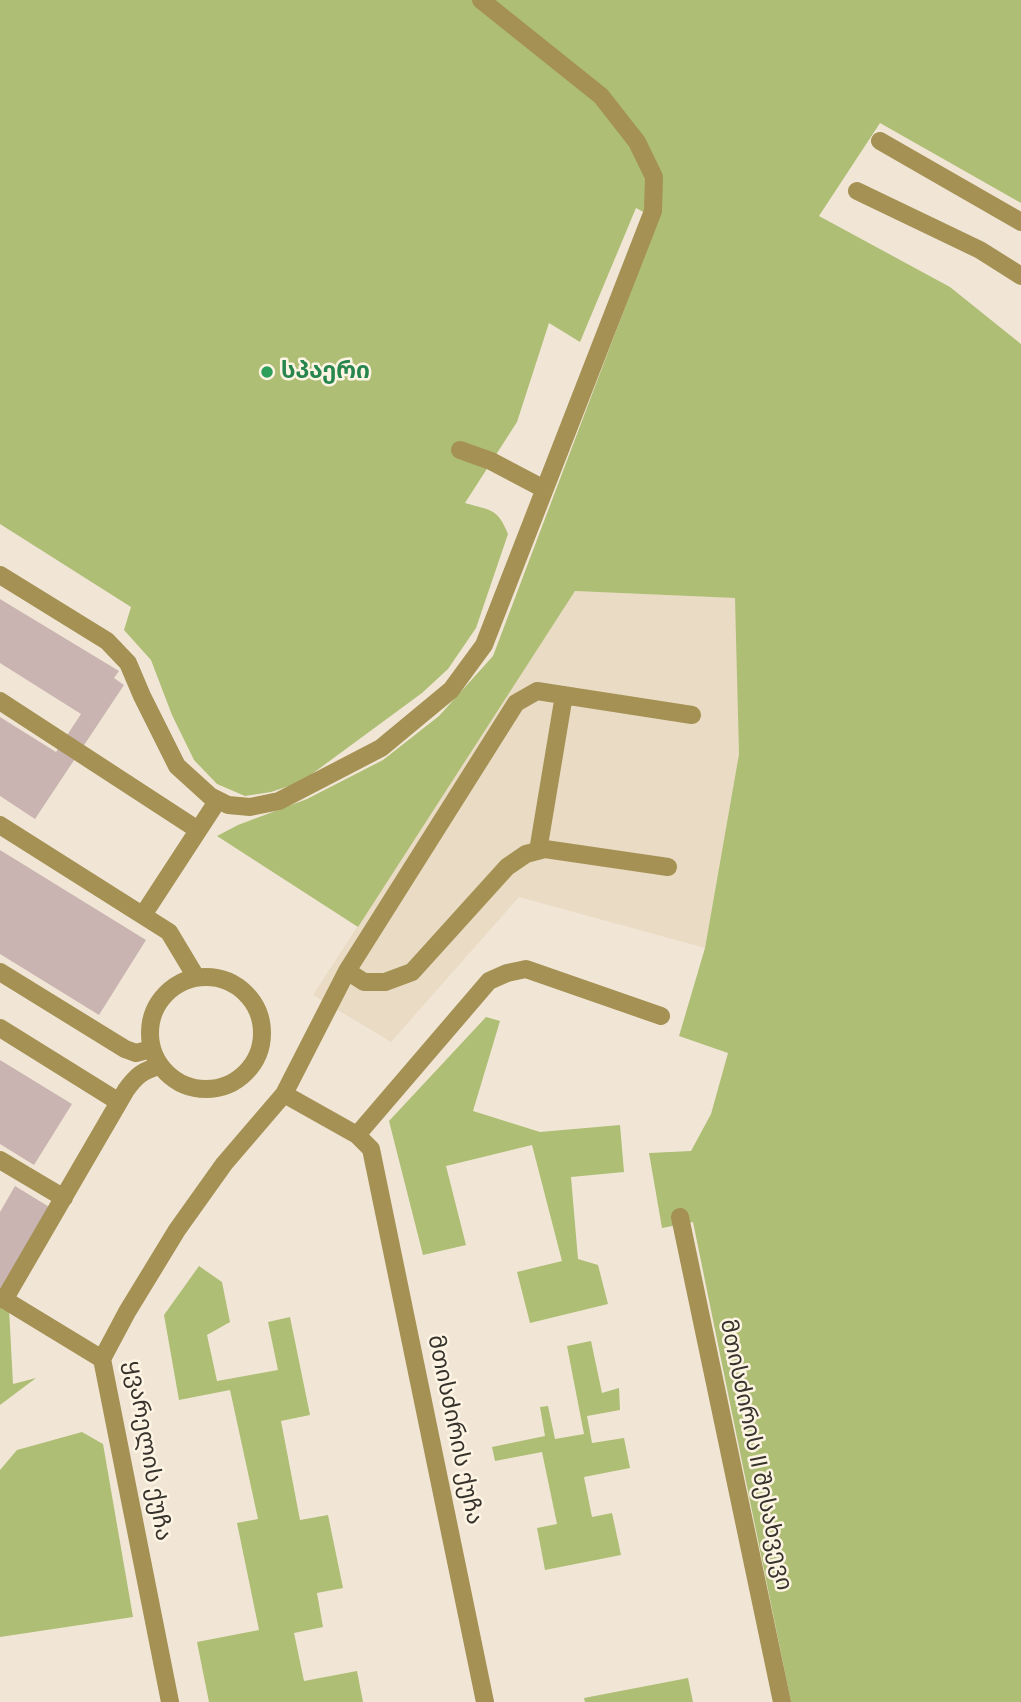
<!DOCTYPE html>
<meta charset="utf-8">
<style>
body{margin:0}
canvas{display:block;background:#f1e6d6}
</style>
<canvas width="1021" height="1702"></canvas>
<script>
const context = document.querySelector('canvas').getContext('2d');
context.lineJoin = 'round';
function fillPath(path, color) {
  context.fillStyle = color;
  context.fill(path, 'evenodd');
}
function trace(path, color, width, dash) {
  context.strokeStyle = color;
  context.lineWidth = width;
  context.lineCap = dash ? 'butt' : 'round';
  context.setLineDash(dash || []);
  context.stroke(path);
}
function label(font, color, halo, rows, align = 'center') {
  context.font = font + ' "Roboto Condensed","Noto Sans Georgian",sans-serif';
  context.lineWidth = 5;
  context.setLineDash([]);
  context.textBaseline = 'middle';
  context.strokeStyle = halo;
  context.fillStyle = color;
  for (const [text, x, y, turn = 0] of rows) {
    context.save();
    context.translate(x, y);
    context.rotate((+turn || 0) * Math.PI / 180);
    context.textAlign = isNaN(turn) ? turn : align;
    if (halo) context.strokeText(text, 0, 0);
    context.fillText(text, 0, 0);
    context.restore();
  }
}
const built = new Path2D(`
 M575,591L736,598L739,754L705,948L519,897L391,1042L313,995Z`);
const green = new Path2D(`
 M0,0H1021V203L880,123L819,216L950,287L1021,344V1702H791L693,1222L662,1228L649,1153L691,1151L711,1114L728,1053L679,1036L705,948L739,754L735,598L575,591L358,927L217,836L238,825L307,799L383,760L439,716L493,656L658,220L636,208L580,342L549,323L517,422L465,503C491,511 497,507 508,534L476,628L448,669L422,693L301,782L271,792L245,796L217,784L194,760L172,715L151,660L124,630L131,607L0,524Z
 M486,1017L500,1021L473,1111L540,1132L620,1125L624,1172L571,1177L578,1259L598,1265L608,1304L530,1323L517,1272L562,1261L532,1145L446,1166L466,1245L423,1255L389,1121Z
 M199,1266L222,1282L230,1322L207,1335L217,1381L278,1370L268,1322L290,1317L310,1415L281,1421L300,1520L328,1515L343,1588L317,1593L323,1627L294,1633L304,1681L357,1671L363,1702H209L197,1642L259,1630L237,1523L258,1519L230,1390L179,1400L164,1315Z
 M0,1304L9,1309L13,1384L36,1378L0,1405Z
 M591,1341L602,1393L619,1388L620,1410L587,1416L592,1443L624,1438L630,1468L584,1477L592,1517L612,1513L621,1555L545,1570L537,1528L557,1524L542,1452L495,1461L492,1447L545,1436L540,1407L548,1406L555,1439L584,1434L567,1346Z
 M82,1432L103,1444L133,1617L0,1637V1470L17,1450Z
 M688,1678L693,1702H585L584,1698Z`);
const building = new Path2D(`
 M0,599L119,671L114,678L124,685L35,819L0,796V717L56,752L81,714L0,663Z
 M0,850L146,940L99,1015L0,954Z
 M0,1060L72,1104L34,1165L0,1144Z
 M15,1186L51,1208L3,1289L0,1288V1212Z`);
const minor = new Path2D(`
 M880,141L1021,222
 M857,191L980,250L1021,276
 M460,450L491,461L544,489
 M0,575L107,641L128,663L142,696L177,766L210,796L228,805L250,807L279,801L381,748L451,690L484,645L653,211L654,177L637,142L601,96L481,0
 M0,701L198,830
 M0,825L169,932L196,977
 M538,851L564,695
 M143,915L218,800
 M347,971L364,982H385L412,972L507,867L526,854L545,849L668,867
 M0,972L125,1049L136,1053L151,1049
 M150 1033a56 56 0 1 1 112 0a56 56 0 1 1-112 0Z
 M0,1028L119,1102
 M284,1094L357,1135L371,1149L485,1702
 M357,1135L489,981L507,973L526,969L661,1016
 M0,1160L64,1198
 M680,1217L782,1702
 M0,1297L102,1359
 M4,1300L126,1090C136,1076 143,1070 160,1066
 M170,1702L102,1359L127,1312L177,1230L224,1164L284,1094L347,971L516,703L537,691L692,715`);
const markers = [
 [267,372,7,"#2e9e5b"]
];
const leisureNames = [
 ["სპაერი",281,372]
];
const streetNames = [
 ["მთისძირის ქუჩა",454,1430,78],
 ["ყვარელის ქუჩა",147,1451,80],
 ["მთისძირის II შესახვევი",755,1455,78]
];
fillPath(built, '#e9dbc4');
fillPath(green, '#aebe75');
fillPath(building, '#c9b4b2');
trace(minor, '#a49153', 18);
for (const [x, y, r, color] of markers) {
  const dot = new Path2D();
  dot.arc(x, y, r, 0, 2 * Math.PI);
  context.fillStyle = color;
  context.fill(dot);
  trace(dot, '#fef4e3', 2.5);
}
label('bold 23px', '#27864d', '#fef4e3', leisureNames, 'left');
label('23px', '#36322c', '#fef4e3', streetNames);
</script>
